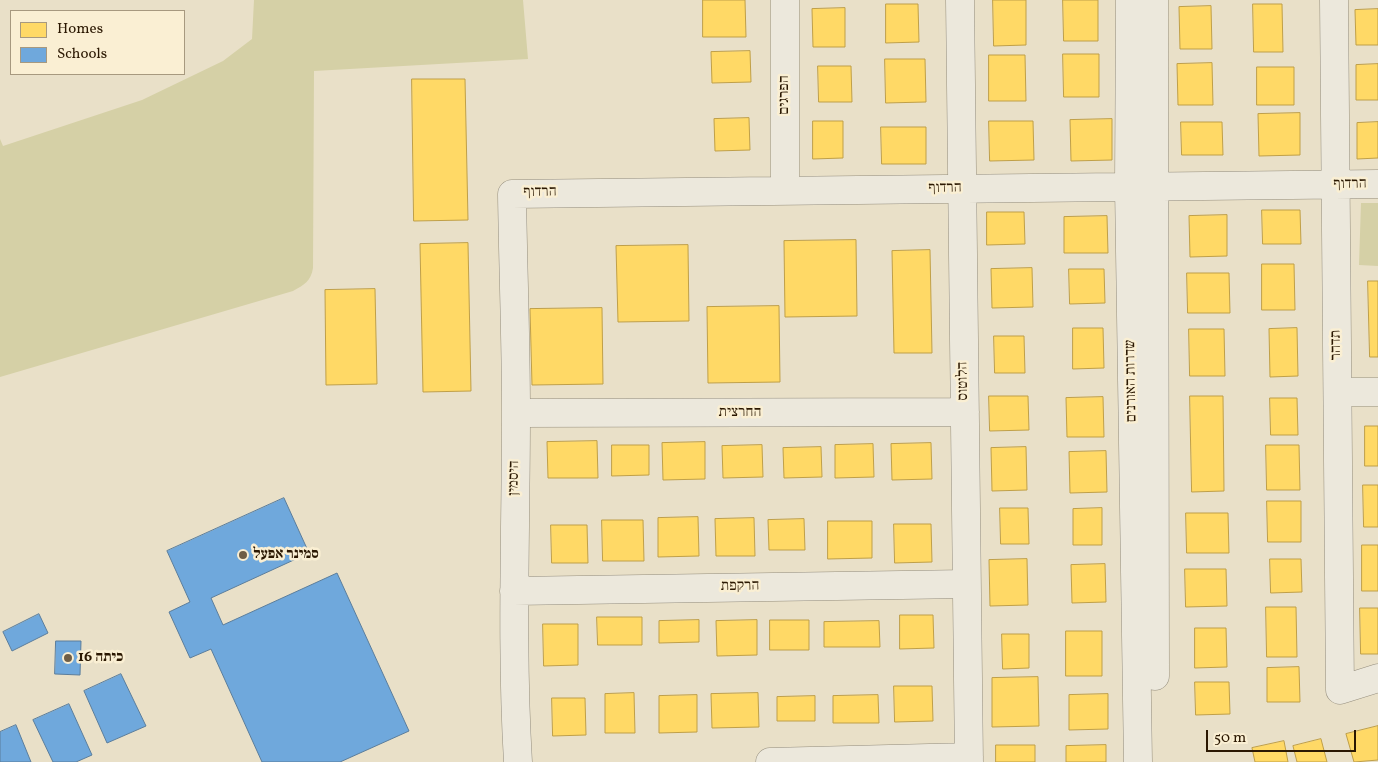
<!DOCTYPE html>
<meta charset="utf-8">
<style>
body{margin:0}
#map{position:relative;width:1378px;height:762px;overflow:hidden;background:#e9e0c8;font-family:Vollkorn,serif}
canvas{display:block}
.legend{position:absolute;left:10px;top:10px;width:175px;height:65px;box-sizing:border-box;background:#faefd3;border:1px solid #a7997f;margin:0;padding:6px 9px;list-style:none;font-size:15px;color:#2b1802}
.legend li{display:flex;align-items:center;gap:10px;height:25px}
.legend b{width:25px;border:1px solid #a7997f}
.scale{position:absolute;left:1206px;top:730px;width:150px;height:22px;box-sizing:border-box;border:2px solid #2b1802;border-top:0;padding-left:6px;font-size:15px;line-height:18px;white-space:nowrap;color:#2b1802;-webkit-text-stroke:4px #faefd3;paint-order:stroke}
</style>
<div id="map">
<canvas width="1378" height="762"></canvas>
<ul class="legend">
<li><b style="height:14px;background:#ffd966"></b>Homes</li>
<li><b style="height:14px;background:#6fa8dc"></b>Schools</li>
</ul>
<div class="scale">50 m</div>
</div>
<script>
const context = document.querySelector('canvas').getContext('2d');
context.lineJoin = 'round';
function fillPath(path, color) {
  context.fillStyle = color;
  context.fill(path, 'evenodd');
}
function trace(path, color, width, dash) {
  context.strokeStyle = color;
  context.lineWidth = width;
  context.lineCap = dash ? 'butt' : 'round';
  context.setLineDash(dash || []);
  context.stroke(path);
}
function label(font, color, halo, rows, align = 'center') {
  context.font = font + ' Vollkorn,"Frank Ruhl Libre",serif';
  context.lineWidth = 5;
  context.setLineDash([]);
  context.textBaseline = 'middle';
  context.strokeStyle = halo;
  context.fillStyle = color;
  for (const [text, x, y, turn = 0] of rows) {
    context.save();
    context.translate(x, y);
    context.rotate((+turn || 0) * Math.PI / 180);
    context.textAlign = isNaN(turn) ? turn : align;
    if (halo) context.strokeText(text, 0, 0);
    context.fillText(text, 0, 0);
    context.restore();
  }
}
const green = new Path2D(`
 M254,0H523L528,59L314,71L313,268C311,281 304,285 293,291L0,377V139L3,146L142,100L223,61L252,39Z
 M1361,203H1378V266L1359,265Z`);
const homes = new Path2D(`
 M703,0H745L746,37H703Z
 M993,0H1026V45L994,46Z
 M1063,0H1098V41H1064Z
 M886,4H918L919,42L886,43Z
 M1253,4H1282L1283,52H1254Z
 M1211,6L1212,49H1180L1179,7Z
 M845,8V47H813L812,9Z
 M1378,9V45H1356L1355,10Z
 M750,51L751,82L712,83L711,52Z
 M1063,54H1099V97H1064Z
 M989,55H1025L1026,101H989Z
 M885,59H925L926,102L886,103Z
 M1212,63L1213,105H1178L1177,64Z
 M1378,64V100H1356V65Z
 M818,66H851L852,102H819Z
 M1257,67H1294V105H1257Z
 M412,79H465L468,220L414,221Z
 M1300,113V155L1259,156L1258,114Z
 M749,118L750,150L715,151L714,119Z
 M1112,119V160L1071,161L1070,120Z
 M813,121H843V158L813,159Z
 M989,121H1033L1034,160L990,161Z
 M1181,122H1222L1223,155H1182Z
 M1378,122V158L1357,159V123Z
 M881,127H926V164H882Z
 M1262,210H1300L1301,244H1263Z
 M987,212H1024L1025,244L987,245Z
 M1227,215V256L1190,257L1189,216Z
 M1107,216L1108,253H1064V217Z
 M856,240L857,316L785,317L784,241Z
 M468,243L471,391L423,392L420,244Z
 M688,245L689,321L618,322L616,246Z
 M930,250L932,353H894L892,251Z
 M1262,264H1294L1295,310H1262Z
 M1032,268L1033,307L992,308L991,269Z
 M1069,269H1104L1105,303L1070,304Z
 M1187,273H1229L1230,313H1188Z
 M1368,281H1378V357H1370Z
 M375,289L377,384L326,385L325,290Z
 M779,306L780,382L708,383L707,307Z
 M602,308L603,384L532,385L530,309Z
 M1073,328H1103L1104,368L1073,369Z
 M1297,328L1298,376L1270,377L1269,329Z
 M1189,329H1224L1225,376H1190Z
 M994,336H1024L1025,373H995Z
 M989,396H1028L1029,430L990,431Z
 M1190,396H1223L1224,491L1192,492Z
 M1103,397L1104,437H1067L1066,398Z
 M1270,398H1297L1298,435H1271Z
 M1365,426H1378V466H1365Z
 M597,441L598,478H548L547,442Z
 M705,442V479L663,480L662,443Z
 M931,443L932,479L892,480L891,444Z
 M873,444L874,477L835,478V445Z
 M612,445H649V475L612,476Z
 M762,445L763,477L723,478L722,446Z
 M1266,445H1299L1300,490H1267Z
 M821,447L822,477L784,478L783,448Z
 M1026,447L1027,490L992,491L991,448Z
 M1106,451L1107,492L1070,493L1069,452Z
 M1363,485H1378V527H1364Z
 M1267,501H1301V542H1268Z
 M1000,508H1028L1029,544H1001Z
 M1102,508V545H1073V509Z
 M1186,513H1228L1229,553H1187Z
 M698,517L699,556L658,557V518Z
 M754,518L755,556H716L715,519Z
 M804,519L805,550H769L768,520Z
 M602,520H643L644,561H603Z
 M828,521H872V558L828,559Z
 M894,524H931L932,562L895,563Z
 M551,525H587L588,563H552Z
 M1362,545H1378V591H1362Z
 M1027,559L1028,605L990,606L989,560Z
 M1270,559H1301L1302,592L1271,593Z
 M1105,564L1106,602L1072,603L1071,565Z
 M1185,569H1226L1227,606L1186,607Z
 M1266,607H1296L1297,657H1267Z
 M1360,608H1378V654H1361Z
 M900,615H933L934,648L900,649Z
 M597,617H642V645H598Z
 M699,620V642L659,643V621Z
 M757,620V655L717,656L716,621Z
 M770,620H809V650H770Z
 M879,621L880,647H824V622Z
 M543,624H578V665L544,666Z
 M1195,628H1226L1227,667L1195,668Z
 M1066,631H1102V676H1066Z
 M1002,634H1029V668L1003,669Z
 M1299,667L1300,702H1267V668Z
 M1038,677L1039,726L992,727V678Z
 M1195,682H1229L1230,714L1196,715Z
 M894,686H932L933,721L895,722Z
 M634,693L635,733H605V694Z
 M758,693L759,727L712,728L711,694Z
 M1108,694V729L1069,730V695Z
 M697,695V732L659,733V696Z
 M878,695L879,723H833V696Z
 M815,696V721H777V697Z
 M552,698H585L586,735L553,736Z
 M1378,726V760L1354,762L1346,734Z
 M1321,739L1327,762H1297L1293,746Z
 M1284,741L1288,762H1255L1252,748Z
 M996,745H1035V762H996Z
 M1106,745V762H1066V746Z`);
const schools = new Path2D(`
 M284,498L309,553L211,598L223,625L337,573L409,731L340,762H262L211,649L190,658L169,612L190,602L167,551Z
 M39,614L48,633L12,651L3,632Z
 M56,641H81L80,675L55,674Z
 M121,674L146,726L107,743L84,691Z
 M69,704L92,755L76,762H53L33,720Z
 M16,725L31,762H0V732Z`);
const minor = new Path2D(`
 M785,0V191
 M960,0L969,762
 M1130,0L1129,187L1138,762
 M1154,0L1155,676
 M1334,0L1340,690L1378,678
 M1338,392H1378
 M516,413L965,412
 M514,591L966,584
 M518,762C511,646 516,530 516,413C516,340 513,267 512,194L1378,184
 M770,762L969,757`);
const markers = [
 [243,555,5,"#6e5e47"],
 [68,658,5,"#6e5e47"]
];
const streetNames = [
 ["הפרגים",785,95,-90],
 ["הרדוף",1350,185,-1],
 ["הרדוף",945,189,-1],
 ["הרדוף",540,193,-1],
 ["תדהר",1337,345,-91],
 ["הלוטוס",964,381,-91],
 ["שדרות האורנים",1132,381,-91],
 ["החרצית",740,413],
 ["היסמין",515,478,-89],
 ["הרקפת",740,587,-1]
];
const poiNames = [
 ["סמינר אפעל",253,555],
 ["כיתה 16",78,658]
];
fillPath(green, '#d5d0a6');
fillPath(homes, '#ffd966');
trace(homes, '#bf9f48', 1);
fillPath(schools, '#6fa8dc');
trace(schools, '#5b7d9b', 1);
trace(minor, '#948d7d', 29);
trace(minor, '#ece8dc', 28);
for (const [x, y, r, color] of markers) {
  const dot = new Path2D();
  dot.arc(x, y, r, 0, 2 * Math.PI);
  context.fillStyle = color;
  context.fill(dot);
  trace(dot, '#faefd3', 2);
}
label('15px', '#2b1802', '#faefd3', streetNames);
label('bold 15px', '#2b1802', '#faefd3', poiNames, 'left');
</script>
